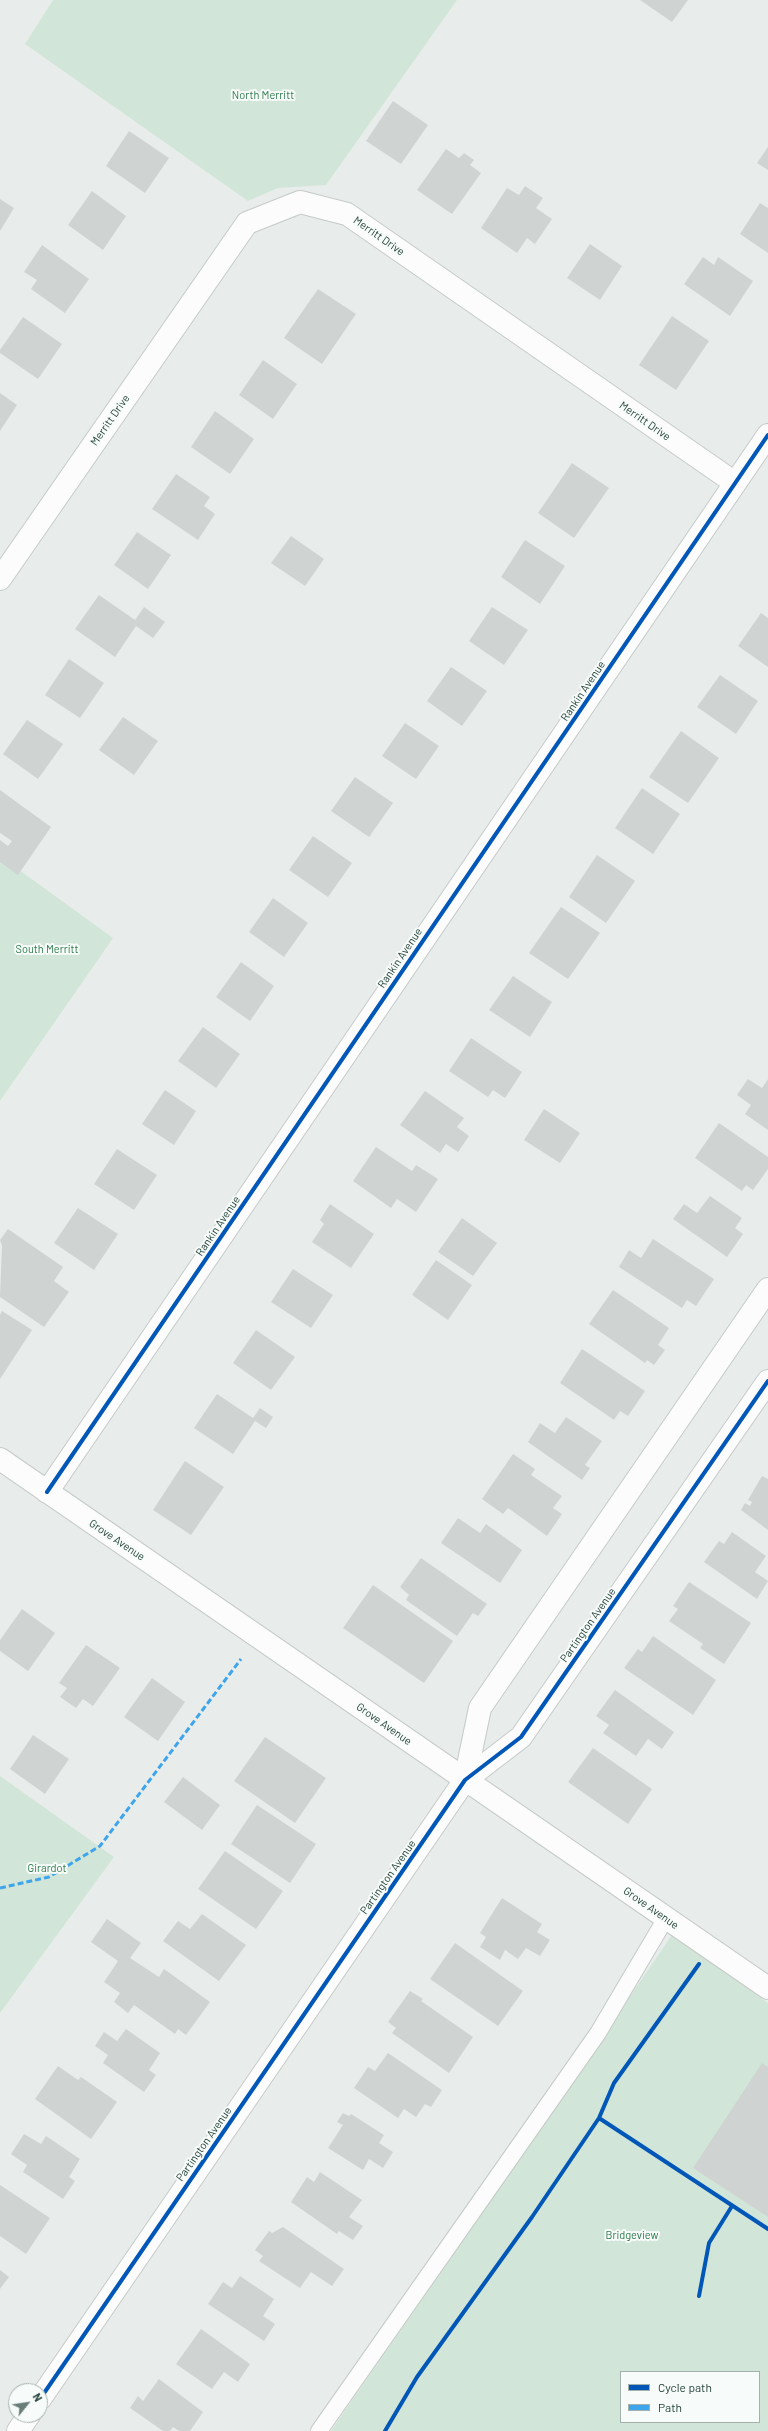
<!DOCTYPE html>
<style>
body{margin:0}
#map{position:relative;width:768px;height:2431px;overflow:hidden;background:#e8edeb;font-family:Barlow,sans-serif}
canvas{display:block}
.legend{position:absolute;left:620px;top:2371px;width:140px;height:52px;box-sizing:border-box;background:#f7fbf9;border:1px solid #a3b1ad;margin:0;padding:5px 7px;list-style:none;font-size:12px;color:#24423a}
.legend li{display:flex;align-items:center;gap:8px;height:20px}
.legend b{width:20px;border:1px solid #a3b1ad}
.north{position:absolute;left:8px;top:2383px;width:40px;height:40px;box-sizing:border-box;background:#f7fbf9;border:1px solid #a3b1ad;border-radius:50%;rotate:60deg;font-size:11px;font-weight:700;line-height:16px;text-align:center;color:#24423a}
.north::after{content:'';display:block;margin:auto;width:14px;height:18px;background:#697e78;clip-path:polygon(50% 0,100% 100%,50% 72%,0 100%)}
</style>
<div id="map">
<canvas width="768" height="2431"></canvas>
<ul class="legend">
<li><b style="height:5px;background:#0057b8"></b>Cycle path</li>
<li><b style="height:5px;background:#3ea4ec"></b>Path</li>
</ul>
<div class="north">N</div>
</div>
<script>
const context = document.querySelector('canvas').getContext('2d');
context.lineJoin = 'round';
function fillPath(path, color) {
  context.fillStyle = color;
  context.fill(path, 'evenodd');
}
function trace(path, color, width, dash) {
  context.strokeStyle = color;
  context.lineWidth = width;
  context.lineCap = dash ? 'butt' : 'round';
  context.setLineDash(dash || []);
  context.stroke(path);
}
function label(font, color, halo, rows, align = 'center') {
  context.font = font + ' Barlow,sans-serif';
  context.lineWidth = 4;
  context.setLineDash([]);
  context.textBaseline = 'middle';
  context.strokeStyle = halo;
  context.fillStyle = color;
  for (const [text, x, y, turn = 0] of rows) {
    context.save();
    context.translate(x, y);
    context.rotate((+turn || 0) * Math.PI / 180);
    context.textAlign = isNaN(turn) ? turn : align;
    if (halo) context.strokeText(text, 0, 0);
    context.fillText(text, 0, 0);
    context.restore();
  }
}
const green = new Path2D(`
 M53,0H457L326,185L278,188L248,201L25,44Z
 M0,856L113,938L0,1101Z
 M0,1776L114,1857L0,2013Z
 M672,1935L768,2003V2431H331ZM621,2372H759V2422H621Z`);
const building = new Path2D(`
 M640,0H688L672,22Z
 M393,101L428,125L401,164L366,141Z
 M129,131L169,158L145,193L106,166Z
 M768,147V170L757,163Z
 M446,149L459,158L464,153L474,160L470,165L481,173L452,214L417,190Z
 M525,186L543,198L536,208L552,219L535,244L527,238L517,253L481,228L507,188L519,195Z
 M92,191L126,216L103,250L68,225Z
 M0,199L14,208L0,231Z
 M760,203L768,208V253L740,234Z
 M590,244L622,266L600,300L567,278Z
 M42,245L89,279L65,313L31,289L37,280L24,272Z
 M703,257L714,265L718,257L753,281L730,316L684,284Z
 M318,289L356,314L322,364L284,338Z
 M672,316L709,341L676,390L639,365Z
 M23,317L62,344L38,379L0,353V350Z
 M263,360L297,384L273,419L239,395Z
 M0,393L17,405L0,431Z
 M215,411L254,439L230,474L191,447Z
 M572,463L609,488L574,538L538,513Z
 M176,474L210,497L204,506L215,514L198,540L152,509Z
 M137,532L171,555L148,589L114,565Z
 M291,536L324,559L305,586L271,563Z
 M525,540L565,566L540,604L501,577Z
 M99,595L135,620L144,607L165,622L153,638L136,626L115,657L75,629Z
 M492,607L528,630L504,665L469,641Z
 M761,613L768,618V667L738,646Z
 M69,659L104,683L80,718L45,695Z
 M451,667L487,691L462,726L427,701Z
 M720,675L758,701L736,734L697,707Z
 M123,717L158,741L134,775L99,750Z
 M27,720L63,744L38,779L3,754Z
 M405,723L439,746L416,779L382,756Z
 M681,731L719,758L688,803L649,777Z
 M355,777L393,803L369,837L331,811Z
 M642,788L680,814L653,854L615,828Z
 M0,790L51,827L18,875L0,862V840L8,846L12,841L0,833Z
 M313,836L352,863L328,897L289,870Z
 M597,855L635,881L606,923L569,897Z
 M273,898L308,923L284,957L249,932Z
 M561,907L600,933L568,979L529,953Z
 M241,962L274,986L250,1021L216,997Z
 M513,976L552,1002L530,1037L489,1010Z
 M203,1027L240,1054L216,1088L178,1061Z
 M471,1038L522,1072L505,1098L493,1090L488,1097L449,1071Z
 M748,1079L762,1088L768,1079V1130L745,1114L751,1105L737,1095Z
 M165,1090L196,1111L174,1145L142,1124Z
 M425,1091L464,1118L457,1127L469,1136L458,1152L446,1144L440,1153L400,1125Z
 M544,1109L580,1133L560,1163L524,1140Z
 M719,1123L768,1157V1169L753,1190L746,1185L742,1191L695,1158Z
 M376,1147L412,1171L416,1165L438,1179L416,1212L397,1199L391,1208L353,1181Z
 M117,1149L157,1175L134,1210L94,1184Z
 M710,1196L742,1218L735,1228L743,1234L727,1257L673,1219L684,1204L697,1213Z
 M330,1204L374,1234L351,1268L312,1242L324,1224L320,1220Z
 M78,1208L118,1234L94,1270L54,1243Z
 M462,1218L497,1243L473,1276L438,1252Z
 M8,1229L63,1267L54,1281L69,1292L44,1327L0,1297L2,1246L0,1240Z
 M653,1239L714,1279L696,1306L687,1300L682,1308L619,1267L629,1250L641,1258Z
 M436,1260L472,1285L448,1320L412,1295Z
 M293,1269L333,1295L311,1328L271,1302Z
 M613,1290L669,1328L658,1345L665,1350L654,1365L647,1360L645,1363L589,1324Z
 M2,1311L32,1330L0,1379V1315Z
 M256,1330L295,1357L271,1390L233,1363Z
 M582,1349L645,1391L628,1416L620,1411L614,1420L560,1383Z
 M217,1394L253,1418L260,1408L273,1417L266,1428L255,1421L233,1454L194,1428Z
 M566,1417L602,1441L585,1465L590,1468L582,1480L528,1442L540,1423L555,1433Z
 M513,1454L535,1469L531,1475L562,1496L553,1508L562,1514L547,1536L508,1508L503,1514L482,1499Z
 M185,1461L224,1487L191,1535L153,1510Z
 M762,1476L768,1479V1530L741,1510L745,1503L750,1506L752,1502L748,1500Z
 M458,1518L480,1533L486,1524L522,1550L500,1583L441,1543Z
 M732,1532L766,1556L755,1572L768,1581L757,1599L704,1562L719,1541L724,1544Z
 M421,1558L487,1604L478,1616L473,1613L457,1636L406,1600L409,1595L400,1587Z
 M689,1582L751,1623L724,1664L700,1648L703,1644L669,1621L678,1609L673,1606Z
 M373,1585L453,1641L424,1683L343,1628Z
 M22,1609L55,1633L28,1671L0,1651V1640Z
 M653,1636L716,1680L693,1715L624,1668L638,1649L642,1652Z
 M86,1645L120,1668L93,1706L83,1699L76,1708L60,1697L67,1688L59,1683Z
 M152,1678L185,1702L158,1741L124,1717Z
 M615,1690L674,1732L662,1749L648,1739L636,1756L603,1733L609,1725L596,1716Z
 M33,1735L69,1759L45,1794L10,1769Z
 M265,1737L326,1778L295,1823L234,1781Z
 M593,1748L652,1789L628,1824L568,1782Z
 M183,1777L220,1805L202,1830L164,1802Z
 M257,1805L316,1844L290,1883L231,1844Z
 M225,1851L283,1891L256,1929L198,1889Z
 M502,1898L542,1924L537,1932L550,1940L540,1956L526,1948L518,1959L505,1950L500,1960L480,1947L486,1937L480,1933Z
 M202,1914L246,1945L219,1981L163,1941L178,1921L190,1929Z
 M107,1919L141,1943L130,1958L159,1977L164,1969L210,2002L186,2035L178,2029L175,2034L134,2005L128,2013L114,2002L120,1993L104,1982L118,1961L91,1942Z
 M455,1943L523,1991L498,2026L430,1979Z
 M410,1991L423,1999L421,2001L473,2037L449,2073L392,2033L396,2028L388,2022Z
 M126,2029L160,2053L149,2070L156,2075L144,2092L103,2063L108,2055L95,2046L104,2032L117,2041Z
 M388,2053L442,2090L431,2107L425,2104L416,2117L404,2109L398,2118L354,2088L368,2067L375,2071Z
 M762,2063L768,2067V2217L693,2168Z
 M58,2066L78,2080L81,2077L117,2102L91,2139L35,2099Z
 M343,2113L349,2116L351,2114L384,2135L379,2143L393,2152L383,2168L369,2159L363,2170L328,2148L343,2125L337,2122Z
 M24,2134L41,2144L46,2136L80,2159L69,2177L75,2181L63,2199L23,2172L27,2165L11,2154Z
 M320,2172L362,2200L349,2217L363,2226L353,2240L339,2231L337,2234L291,2202L307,2177L314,2182Z
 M0,2185L50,2218L26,2254L0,2236Z
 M283,2227L344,2269L332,2286L311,2272L300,2288L259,2261L263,2256L255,2250L269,2231L272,2233Z
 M0,2270L9,2277L0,2289Z
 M240,2276L274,2299L263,2316L275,2324L264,2341L208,2304L223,2282L232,2288Z
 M201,2329L250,2364L238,2382L224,2372L212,2389L176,2364Z
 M159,2379L203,2412L190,2431H179L173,2427L170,2431H163L130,2408L138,2396L143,2401Z`);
const lane = new Path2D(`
 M319,2431L598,2033L666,1918`);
const street = new Path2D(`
 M0,579L247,223L300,202L347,214L735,483
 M0,1459L768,1988
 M47,1492L768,435
 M465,1780L480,1708L768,1289
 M40,2399L465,1780L521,1737L768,1381
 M18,2431L29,2415`);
const quiet = new Path2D(`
 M0,1888L49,1877L100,1846L241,1659`);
const cycleway = new Path2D(`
 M47,1492L768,435
 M599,2118L768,2229
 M699,2296L709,2243L732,2206
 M40,2399L465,1780L521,1737L768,1381
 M385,2431L417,2377L532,2217L599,2118L614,2083L699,1964`);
const parkNames = [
 ["North Merritt",263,95],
 ["South Merritt",47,949],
 ["Girardot",47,1868],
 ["Bridgeview",632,2235]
];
const streetNames = [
 ["Merritt Drive",379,236,35],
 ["Merritt Drive",110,420,-55],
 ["Merritt Drive",645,421,35],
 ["Rankin Avenue",583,691,-56],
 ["Rankin Avenue",400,958,-56],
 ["Rankin Avenue",218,1226,-56],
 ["Grove Avenue",117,1540,34],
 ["Partington Avenue",588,1625,-55],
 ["Grove Avenue",384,1724,35],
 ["Partington Avenue",388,1877,-55],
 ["Grove Avenue",651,1908,35],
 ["Partington Avenue",204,2144,-55]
];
fillPath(green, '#d1e6d8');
fillPath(building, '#cfd4d2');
trace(lane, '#c5cac8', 18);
trace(street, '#c5cac8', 24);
trace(lane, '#fcfcfc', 16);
trace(street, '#fcfcfc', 22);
trace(quiet, '#3ea4ec', 3, [6, 3]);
trace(cycleway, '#0057b8', 4);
label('11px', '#2d7a4b', '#f7fbf9', parkNames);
label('11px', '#24423a', '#f7fbf9', streetNames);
</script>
